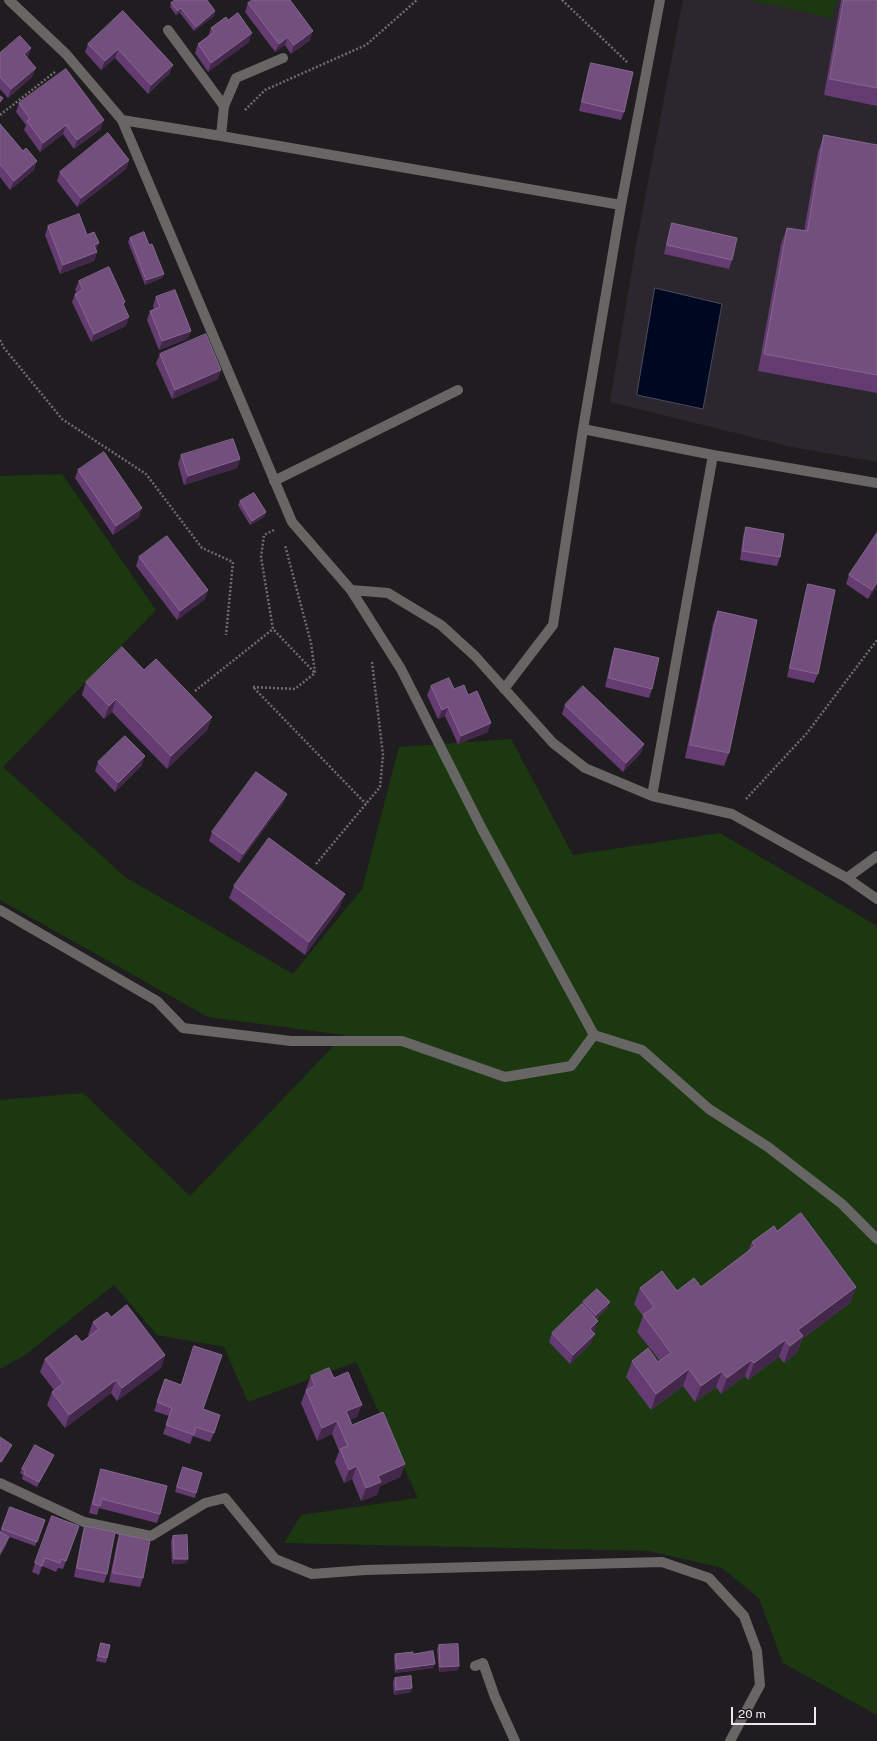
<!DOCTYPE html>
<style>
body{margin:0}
#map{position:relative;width:877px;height:1741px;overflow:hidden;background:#201d21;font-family:"Public Sans",sans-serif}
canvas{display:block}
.scale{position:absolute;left:731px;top:1707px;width:85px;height:18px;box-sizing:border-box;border:2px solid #ebe9ec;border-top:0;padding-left:5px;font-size:12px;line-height:14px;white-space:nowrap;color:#ebe9ec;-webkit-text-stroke:3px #201d21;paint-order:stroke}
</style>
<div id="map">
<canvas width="877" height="1741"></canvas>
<div class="scale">20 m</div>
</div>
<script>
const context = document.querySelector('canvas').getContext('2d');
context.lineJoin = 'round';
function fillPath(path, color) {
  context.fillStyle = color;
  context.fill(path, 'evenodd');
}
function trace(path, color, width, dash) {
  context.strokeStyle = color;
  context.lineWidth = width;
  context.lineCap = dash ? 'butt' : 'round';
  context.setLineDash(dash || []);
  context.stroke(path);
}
const built = new Path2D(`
 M683,0H877V462L792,447L610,402L636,245Z`);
const green = new Path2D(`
 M747,0H877V8L836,1L832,18Z
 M62,474L156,610L3,767L125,877L293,974L362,889L399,747L511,739L573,855L720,833L877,926V1715L783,1663L759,1598L722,1568L649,1551L284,1543L301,1515L418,1498L356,1362L248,1402L224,1347L157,1335L114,1285L25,1355L0,1369V1100L83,1093L190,1196L344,1035L208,1017L0,900V476Z`);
const water = new Path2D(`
 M655,288L722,304L703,409L637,395Z`);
const path = new Path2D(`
 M562,0L627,62
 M245,110L265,90L366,45L417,0
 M0,115L55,72
 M0,340L4,348L62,419L146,474L202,548L233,562L226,635
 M274,530L264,535L261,557L273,629L315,673
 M253,687L295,689L315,673L311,643L285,545
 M254,688L366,804
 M195,691L273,629
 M746,799L807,733L877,640
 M316,864L380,787L383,755L372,662`);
const lane = new Path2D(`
 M0,910L157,1001L183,1028L291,1041H402L505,1077L571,1066L594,1035`);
const street = new Path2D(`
 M9,0L66,54L122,120L292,522L351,590L401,669L482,829L594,1035L642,1050L709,1109L768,1147L842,1204L877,1239
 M168,30L224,106
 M122,120L221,136L621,205
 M221,136L224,106L236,78L283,58
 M713,455L877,483
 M274,481L458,390
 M351,590L388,593L441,625L475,656L553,743L585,768L652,796L732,814L847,878L877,899
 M504,689L553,625L583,429
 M652,796L713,455L583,429L621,205L660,0
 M847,878L877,856
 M0,1483L84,1522L151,1536L205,1503L225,1498L275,1559L312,1574L365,1570L662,1562L709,1578L744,1616L757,1651L760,1685L730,1741
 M475,1666L483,1663L495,1697L515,1741`);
const wall = new Path2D(`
 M841,0H877V106L824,95Z
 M171,3L214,16L194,31L180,13L176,15L170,7Z
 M248,3L310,40L291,54L285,45L275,52L245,12Z
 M123,11L170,73L148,94L115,58L101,70L85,52L88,44Z
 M228,20L249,42L208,72L195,53L198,44L208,37L211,28Z
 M31,48L27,58L32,77L8,98L0,89V53Z
 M591,63L624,112L621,120L579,111L588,72Z
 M19,103L101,129L74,149L63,134L40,152L24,130L26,125L16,112Z
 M0,124L23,151L34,170L10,190L0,177Z
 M824,135L877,145V393L758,371L781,244L787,228L804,231L818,152Z
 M129,160L126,169L77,207L57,181L60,172Z
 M672,223L732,260L729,269L664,254L669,232Z
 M48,226L87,235L97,252L94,261L60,274L45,235Z
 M130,238L149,245L164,274L162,278L145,285L128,242Z
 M79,281L124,307L126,326L91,342L72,302L75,294L77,293L75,290Z
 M156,297L191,331L187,339L159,350L147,320L150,311L154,310L153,306Z
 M160,354L218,379L172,399L156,363Z
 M181,455L240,459L237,468L184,485L178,464Z
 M78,470L139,517L113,535L75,478Z
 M240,501L266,512L264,517L250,525L238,505Z
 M746,527L780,557L777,566L740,560L743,536Z
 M877,533V586L868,599L846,584L849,575Z
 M139,557L208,590L205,599L177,620L136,566Z
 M808,584L818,674L814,683L787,677L805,593Z
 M718,611L729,753L724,766L685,758L713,624Z
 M615,648L652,689L649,698L605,687L612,656Z
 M144,670L212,717L207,730L167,769L112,712L104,719L82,695L86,682Z
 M431,686L454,689L468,695L488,732L458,744L445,716L438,719L427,695Z
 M565,705L644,744L641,753L623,772L562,714Z
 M98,762L142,765L115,792L95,771Z
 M287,794L283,803L239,863L209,841L212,832Z
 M234,886L340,907L305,955L229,898Z
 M777,1231L856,1287L850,1303L802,1339L797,1353L784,1363L779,1357L748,1380L745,1376L721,1394L716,1387L695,1402L683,1386L651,1410L626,1377L632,1361L658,1362L660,1361L637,1332L643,1316L634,1304L640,1288L677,1291L701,1287L748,1251L752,1242Z
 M583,1302L608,1307L596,1319L595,1330L592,1332L591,1343L570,1364L549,1342L552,1333L582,1304Z
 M111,1317L165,1355L161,1368L117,1401L111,1393L65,1428L47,1405L52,1392L54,1390L40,1372L45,1359L82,1342L89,1336L88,1335L93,1322Z
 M311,1376L334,1378L357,1417L350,1420L352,1425L405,1464L400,1477L380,1486L377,1495L361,1501L352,1479L344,1483L335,1462L339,1451L332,1434L317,1441L301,1403L306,1390H307L306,1389Z
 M165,1379L203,1409L214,1433L210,1442L193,1436L190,1444L163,1434L169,1416L154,1411Z
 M54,1455L52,1460L37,1487L22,1479L23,1475L20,1473L22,1469Z
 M101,1469L160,1514L157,1523L99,1508L97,1515L89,1513L98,1478Z
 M181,1472L196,1493L195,1498L175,1492Z
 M10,1507L45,1520L35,1546L7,1536L6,1546L0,1556V1532Z
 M52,1516L79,1526L63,1569L58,1568L56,1572L42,1566L39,1575L32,1572Z
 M85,1526L107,1574L104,1583L74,1577L82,1535Z
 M120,1534L143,1578L140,1587L109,1582L117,1543Z
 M173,1536L188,1559L186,1563L172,1564L171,1541Z
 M101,1643L107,1658L106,1663L96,1661Z
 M439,1645L458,1670L439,1672L437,1649Z
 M395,1654H413L433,1668L395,1673L394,1658Z
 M395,1678L412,1688L411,1692L394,1695L393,1682Z`);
const shadedWall = new Path2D(`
 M181,8L180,13L176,15L178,11Z
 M215,11L214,16L194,31L196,27Z
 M313,31L310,40L291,54L294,45Z
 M252,33L249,42L208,72L211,63Z
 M288,37L285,45L275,52L279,44Z
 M31,48L27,57L20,63L24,54Z
 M118,49L115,58L101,70L105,61Z
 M173,65L170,73L148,94L151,85Z
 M36,68L32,77L8,98L11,89Z
 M104,120L101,129L74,149L77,140Z
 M66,125L63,134L40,152L43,143Z
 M129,160L126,169L77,207L81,198Z
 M37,161L34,170L10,190L14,181Z
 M99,243L95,252L94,245Z
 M97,252L94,261L60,274L63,265Z
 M164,274L162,278L145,285L146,280Z
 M129,317L126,326L91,342L94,334Z
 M191,331L187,339L159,350L162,341Z
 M221,370L218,379L172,399L175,390Z
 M240,459L237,468L184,485L188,476Z
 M142,508L139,517L113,535L116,526Z
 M266,512L264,517L250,525L252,521Z
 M877,582V586L868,599L872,590Z
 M208,590L205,599L177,620L180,611Z
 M116,699L112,712L104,719L109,706Z
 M448,707L445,716L438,719L442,710Z
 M212,717L207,730L167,769L171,756Z
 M491,723L488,732L458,744L461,736Z
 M644,744L641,753L623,772L626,763Z
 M145,756L142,765L115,792L118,783Z
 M287,794L283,803L239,863L243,854Z
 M345,894L340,907L305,955L309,942Z
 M856,1287L850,1303L802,1339L797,1353L784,1363L790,1346L798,1330Z
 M610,1302L608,1307L594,1320L596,1315Z
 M598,1321L595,1330L586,1338L590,1329Z
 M595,1334L591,1343L570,1364L573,1355Z
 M785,1340L779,1357L748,1380L754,1363Z
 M165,1355L161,1368L117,1401L122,1388Z
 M751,1360L745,1376L721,1394L727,1378Z
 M689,1369L683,1386L651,1410L656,1394Z
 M722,1371L716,1387L695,1402L701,1386Z
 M116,1380L111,1393L65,1428L69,1415Z
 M362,1405L357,1417L342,1424L346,1411Z
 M337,1421L332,1434L317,1441L322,1428Z
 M12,1445L10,1449L0,1466L1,1462Z
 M54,1455L52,1460L37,1487L39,1482Z
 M405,1464L400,1477L380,1486L377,1495L361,1501L366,1488L378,1476Z
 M357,1466L352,1479L344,1483L349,1470Z
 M9,1537L6,1546L0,1556V1553Z
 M174,1559H188L186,1563L172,1564Z
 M435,1664L433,1668L395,1673L397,1669Z
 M459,1666L458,1670L439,1672L440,1667Z
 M412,1688L411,1692L394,1695L396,1690Z`);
const building = new Path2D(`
 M175,0H207L215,11L196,27L181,8L178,11L171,3Z
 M253,0H290L313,31L294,45L288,37L279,44L248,3Z
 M844,0H877V88L830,79Z
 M123,11L173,65L151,85L118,49L105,61L88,44Z
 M238,13L252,33L211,63L198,44L214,32L211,28L226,17L228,20Z
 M20,36L31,48L24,54L36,68L11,89L0,77V53Z
 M591,63L633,72L624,112L582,102Z
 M66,69L104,120L77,140L66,125L43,143L27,121L30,119L19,103Z
 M0,96L3,98L0,102Z
 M0,124L23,151L26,148L37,161L14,181L0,164Z
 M108,133L129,160L81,198L60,172Z
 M824,135L877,145V375L764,354L787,228L807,231Z
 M79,214L87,235L94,232L99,243L94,245L97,252L63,265L48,226Z
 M672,223L737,238L732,260L667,245Z
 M144,232L149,245L152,244L164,274L146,280L130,238Z
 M109,267L125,302L123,304L129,317L94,334L75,294L83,290L79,281Z
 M175,290L191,331L162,341L150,311L160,307L156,297Z
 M206,334L221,370L175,390L160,354Z
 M233,439L240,459L188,476L181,455Z
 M104,452L142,508L116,526L78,470Z
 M254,493L266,512L252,521L240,501Z
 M746,527L784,534L780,557L743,551Z
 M877,533V582L872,590L849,575Z
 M167,536L208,590L180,611L139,557Z
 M808,584L835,590L818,674L790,668Z
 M718,611L757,620L729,753L690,745Z
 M122,647L144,670L156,659L212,717L171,756L116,699L109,706L86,682Z
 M615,648L659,658L652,689L609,678Z
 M449,678L454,689L464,685L468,695L477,691L491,723L461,736L448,707L442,710L431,686Z
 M583,686L644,744L626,763L565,705Z
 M125,736L145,756L118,783L98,762Z
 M256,772L287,794L243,854L212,832Z
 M269,838L345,894L309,942L234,886Z
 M801,1213L856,1287L798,1330L803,1336L790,1346L785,1340L754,1363L751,1360L727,1378L722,1371L701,1386L689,1369L656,1394L632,1361L648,1348L658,1362L671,1353L643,1315L654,1307L640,1288L662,1271L677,1291L694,1278L701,1287L755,1246L752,1242L774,1226L777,1231Z
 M597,1289L610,1302L596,1315L583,1302Z
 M582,1304L598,1321L590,1329L595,1334L573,1355L552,1333Z
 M127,1305L165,1355L122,1388L116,1380L69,1415L52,1392L63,1383L45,1359L76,1335L82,1342L99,1329L93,1322L107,1312L111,1317Z
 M194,1346L222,1355L203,1409L220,1415L214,1433L196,1427L194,1435L166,1425L172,1408L157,1402L165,1379L181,1385Z
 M329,1368L334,1378L348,1372L362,1405L346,1411L352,1425L383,1412L405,1464L378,1476L381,1482L366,1488L357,1466L349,1470L340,1449L348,1446L337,1421L322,1428L306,1390L315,1386L311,1376Z
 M0,1437L12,1445L1,1462L0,1461Z
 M35,1445L54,1455L39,1482L24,1474L25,1470L22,1469Z
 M183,1467L202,1473L196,1493L177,1487Z
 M101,1469L167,1486L160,1514L102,1499L100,1506L93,1504Z
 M10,1507L45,1520L37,1542L2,1529Z
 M52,1516L79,1526L66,1561L61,1559L60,1563L45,1558L42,1566L35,1563Z
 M85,1526L115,1532L107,1574L77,1568Z
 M0,1532L9,1537L0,1553Z
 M120,1534L150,1540L143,1578L113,1573Z
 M187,1535L188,1559H174L173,1536Z
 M101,1643L110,1645L107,1658L98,1656Z
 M458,1644L459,1666L440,1667L439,1645Z
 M433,1651L435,1664L397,1669L395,1654L413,1652V1654Z
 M411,1676L412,1688L396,1690L395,1678Z`);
fillPath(built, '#2c262e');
fillPath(green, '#1b3810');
fillPath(water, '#000720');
trace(water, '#464b5d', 1);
trace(path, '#6e6b6f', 2.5, [2, 2]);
trace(lane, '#676664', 10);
trace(street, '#676664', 10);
fillPath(wall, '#653c71');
fillPath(shadedWall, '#43284c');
fillPath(building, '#734f7e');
trace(building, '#866790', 1);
</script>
